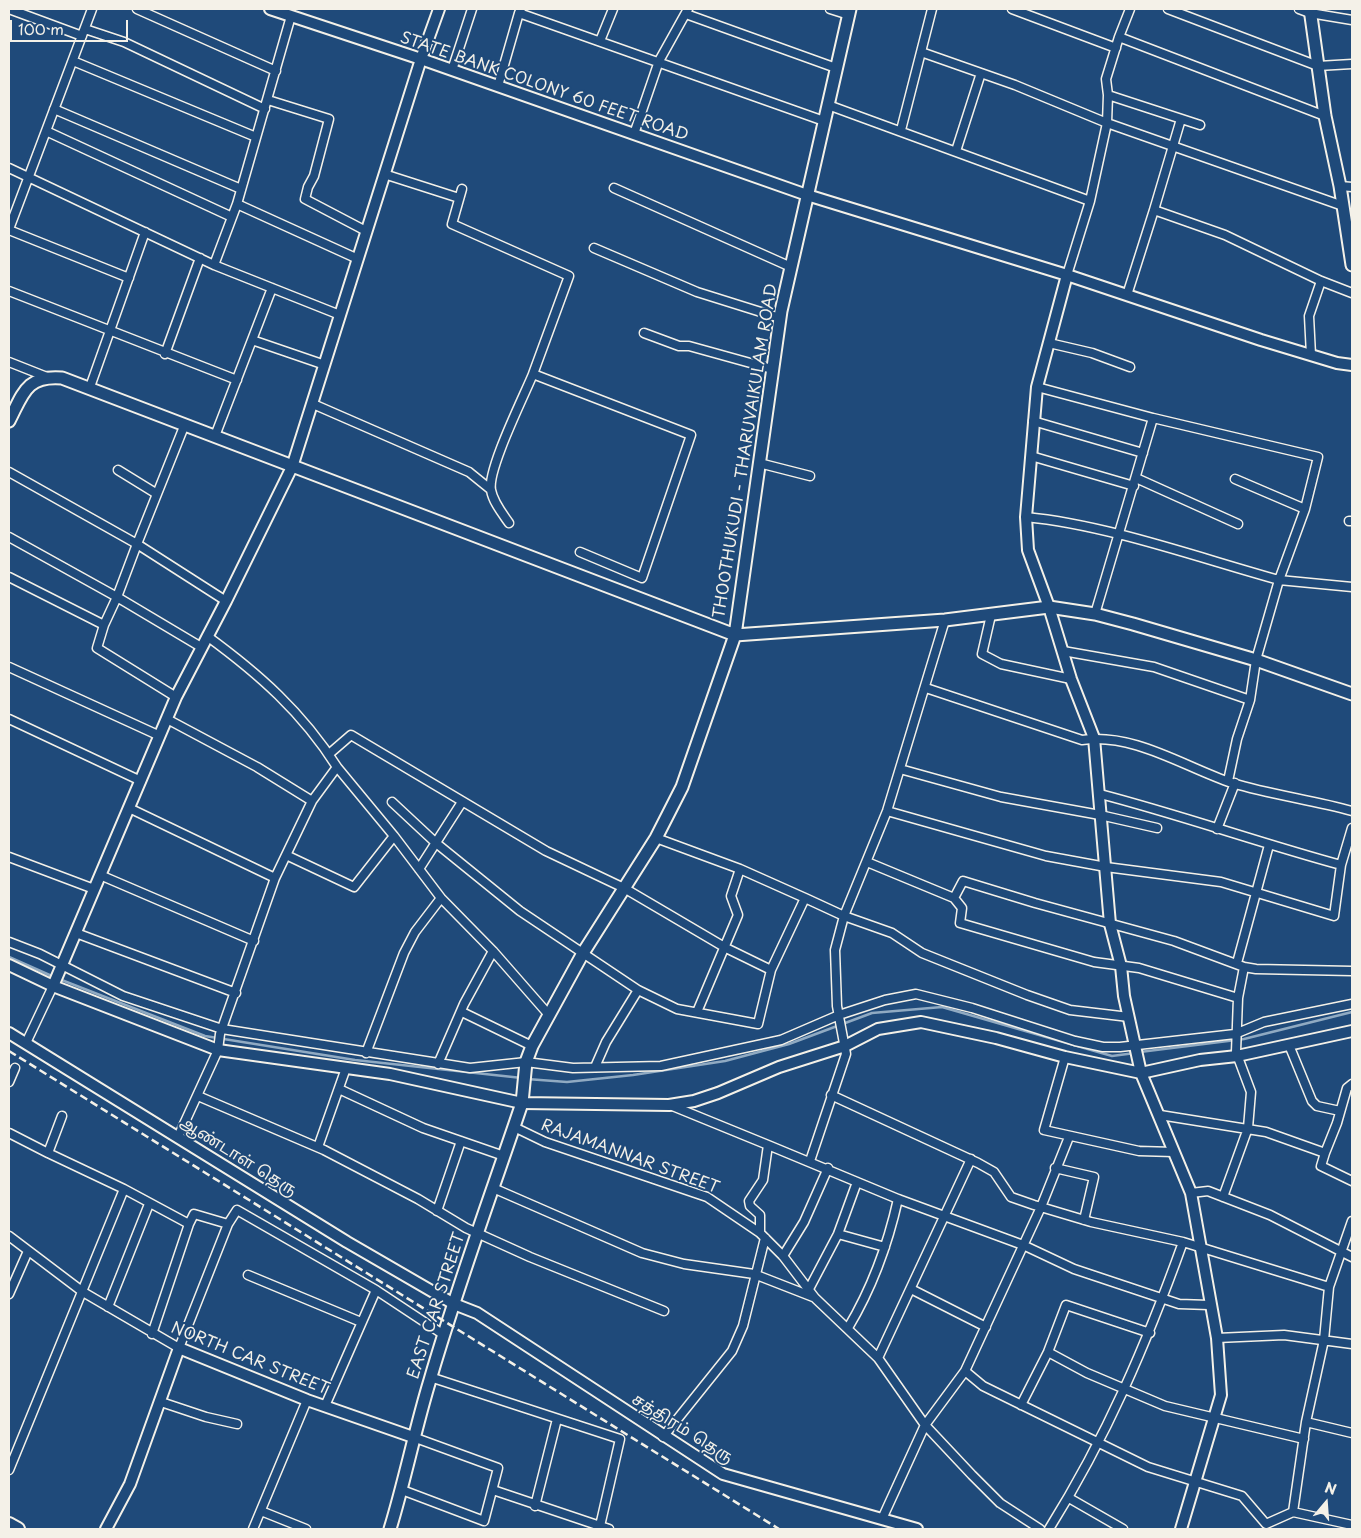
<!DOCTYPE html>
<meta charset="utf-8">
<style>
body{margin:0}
#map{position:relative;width:1361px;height:1538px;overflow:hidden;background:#1f4a7a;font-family:"Playpen Sans",sans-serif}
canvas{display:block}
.frame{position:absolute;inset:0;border:10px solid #f4f1e8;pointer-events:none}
.north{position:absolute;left:1301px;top:1478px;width:50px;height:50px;-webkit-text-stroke:4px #1f4a7a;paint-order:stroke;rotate:18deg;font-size:14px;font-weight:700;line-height:20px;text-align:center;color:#f4f1e8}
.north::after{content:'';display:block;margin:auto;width:18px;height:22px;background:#f4f1e8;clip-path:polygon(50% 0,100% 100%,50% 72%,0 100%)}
.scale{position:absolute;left:10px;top:20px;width:118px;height:22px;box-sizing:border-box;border:2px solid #f4f1e8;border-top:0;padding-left:6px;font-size:15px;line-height:18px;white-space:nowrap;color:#f4f1e8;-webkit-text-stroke:4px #1f4a7a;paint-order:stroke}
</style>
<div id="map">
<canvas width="1361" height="1538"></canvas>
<div class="frame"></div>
<div class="north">N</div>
<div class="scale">100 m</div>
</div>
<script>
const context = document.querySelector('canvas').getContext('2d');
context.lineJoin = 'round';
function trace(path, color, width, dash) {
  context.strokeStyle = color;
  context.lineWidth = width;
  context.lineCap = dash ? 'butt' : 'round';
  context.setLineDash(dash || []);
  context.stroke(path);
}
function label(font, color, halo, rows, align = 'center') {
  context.font = font + ' "Playpen Sans","Noto Sans Tamil",sans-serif';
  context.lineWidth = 4;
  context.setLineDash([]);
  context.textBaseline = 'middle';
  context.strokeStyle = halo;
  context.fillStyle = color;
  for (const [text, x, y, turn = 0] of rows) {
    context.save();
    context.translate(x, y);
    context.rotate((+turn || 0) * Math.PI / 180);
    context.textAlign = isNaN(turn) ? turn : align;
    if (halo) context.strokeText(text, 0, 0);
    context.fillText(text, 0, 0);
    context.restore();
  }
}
const stream = new Path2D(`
 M9,957L54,977
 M59,979L205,1036L355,1060L522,1078
 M1140,1052L1244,1039L1352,1012
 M527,1079L567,1082L633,1075L725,1061L789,1044L872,1013L942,1007L1112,1056L1135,1053`);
const minor = new Path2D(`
 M9,9L82,36
 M137,9L276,71
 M521,9L519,13L824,121
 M830,9L849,15
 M1012,9L1116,48
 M1130,9L1119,37L1325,116
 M1168,9L1318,66L1352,64
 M1299,9L1310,13L1352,20
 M686,14L836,68
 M291,16L237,204L358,259
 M85,29L124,42L265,109
 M1119,37L1106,79L1108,95L1200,125
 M600,41L613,9
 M921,52L1015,85L1107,123L1090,201L1067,275
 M73,61L256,137
 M452,70L472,9
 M498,86L519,13
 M1108,95L1107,123L1343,206
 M268,100L329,119L314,176L308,187L305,199L366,231
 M828,105L1090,201
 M54,109L241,189
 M901,130L932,9
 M46,131L232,217
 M634,134L659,61L688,9
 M956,151L981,73
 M9,168L214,265L340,315
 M384,174L459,198
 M1340,186L1352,187
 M614,188L791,267
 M462,189L452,224L569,276L533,374
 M1154,210L1181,119
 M9,229L92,9
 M9,230L129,278
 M594,248L697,292L780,318
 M214,265L237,204
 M9,291L237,380
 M1127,295L1154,210L1225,235L1321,281L1352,293
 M644,333L679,346H689L772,369
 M252,340L325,365
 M1049,343L1092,353L1130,367
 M165,354L200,258
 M1311,355L1309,316L1321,281
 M9,362L47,377
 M90,387L145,232
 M1037,387L1153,418L1095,614
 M313,404L469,472L490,489
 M1153,418L1318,457L1305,509L1279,580L1352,587
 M1033,421L1143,453
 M215,436L272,288
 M1031,456L1134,486
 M759,463L810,476
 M118,470L157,494
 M9,472L137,544L185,424
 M1136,478L1238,524
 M1235,479L1305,509
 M1026,517C1108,525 1199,558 1279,580L1256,660L1250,700L1237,739L1228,781
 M1349,521H1352
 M509,523C502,513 493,502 491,490C487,470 524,396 533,374L691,435L642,578L580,552
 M9,537L117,597L137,544L226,601
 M9,577L104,625L117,597L201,647
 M991,615L982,654L1001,664L1071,679
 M104,625L97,648L176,697
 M1063,651L1154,667L1250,700
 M9,667L160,736
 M926,688L1082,740C1135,733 1184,767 1232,783C1272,795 1313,800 1352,811
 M9,719L141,781
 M167,719L257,767L312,801
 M329,754L351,735L546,851L624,888L726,948L771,970L758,1024L677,1009L638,990L520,911L436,843L392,802
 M900,769L1001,797L1100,815L1157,828
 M1100,794C1181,815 1260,843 1341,865
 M129,808L275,878L312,801L337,767C302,712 259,674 207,636
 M887,811L1046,856L1106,867L1221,882L1334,916L1341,865L1352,828
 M1217,829L1235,783
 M394,836L441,898L493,951L549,1015
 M656,838L740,869L805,898L771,970
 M286,855L354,887L394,836L337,767
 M9,857L94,889
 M867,862L954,898L963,881L1035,903L1174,941L1244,967L1256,969L1352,971
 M419,869L462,802
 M100,875L254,941
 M805,898L844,916L887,811L945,620
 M954,898L962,908L960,923L1094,962L1139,968L1238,998L1236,1052L1251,1092L1248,1128L1223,1197
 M76,933L236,993
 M9,942L40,954L123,996L222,1029L470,1068L526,1062L573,1068L661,1066L781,1040L839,1015L885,1000L916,994L972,1008L1075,1041L1103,1047H1120L1235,1034L1264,1022L1352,1004
 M1237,963L1269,845
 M1238,998L1244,967
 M462,1012L532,1046
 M697,1012L738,915L731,896L740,869
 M26,1043L53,986
 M1289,1045L1312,1101L1317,1106L1340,1111
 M366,1053L404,953L415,932L441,898
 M1065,1057L1044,1130L1139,1151L1174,1152
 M438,1064L464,1004L493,951
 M595,1067L606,1042L638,990
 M9,1082L15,1068
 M339,1089L423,1128L504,1156
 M831,1095L978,1163L994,1172L1011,1197L1034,1205L1091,1222L1183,1242L1329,1287
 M198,1096L324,1150L418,1199L466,1228L530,1257L664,1311
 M670,1105L768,1145L763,1180L749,1201L750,1206L760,1215V1233L783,1256L815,1298L878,1358L925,1425L972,1475L1000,1503L1040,1529
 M1160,1115L1266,1132L1325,1153L1321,1166L1352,1181
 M62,1116L48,1153L124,1189L189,1224L152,1334
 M514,1127L545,1142L707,1197L760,1233
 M9,1133L48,1153
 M178,1137L218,1050L220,1034L275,878
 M768,1145L898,1199L1023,1245L1074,1269L1179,1304L1209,1305
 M318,1147L346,1068
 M1325,1153L1337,1123L1347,1088L1352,1084
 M810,1161L846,1054L837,1006L835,950L844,916L892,933L922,953L1027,995L1070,1010L1129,1017
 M1055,1168L1094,1177L1084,1220
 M493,1188L642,1253L684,1264L754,1274L813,1297
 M1191,1193L1208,1191L1270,1215L1352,1257
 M437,1211L461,1141
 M189,1224L194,1214L228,1224
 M838,1234L885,1247
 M9,1236L83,1292L179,1348L228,1224L237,1210L376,1290L444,1335
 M783,1256L804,1222L828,1168
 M248,1275L361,1322
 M809,1289L838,1234L857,1182
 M911,1289L986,1327
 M9,1294L28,1251
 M108,1307L149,1204
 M848,1328C872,1288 888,1244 898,1199
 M1217,1338L1284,1335L1352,1344
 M1048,1352L1087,1373L1165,1406L1304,1439
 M878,1358L971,1159
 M965,1371L983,1386L1148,1467L1242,1496L1266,1524L1293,1512L1352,1525
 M430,1377L620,1439L600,1526
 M161,1402L206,1417L237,1424
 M1021,1405L1048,1352L1066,1305L1150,1333
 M325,1406L376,1290
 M1306,1422L1352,1433
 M663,1437L732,1351L743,1326L765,1238
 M9,1470L124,1189
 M402,1490L484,1521L498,1468L413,1437
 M493,1490L609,1529
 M1069,1498L1123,1529
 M535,1506L557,1419
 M261,1511L306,1529
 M1293,1512L1306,1422L1324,1340L1329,1287L1352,1221
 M882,1519L925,1425L965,1371L1041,1207L1069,1137
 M253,1529L307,1400
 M1049,1529C1107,1436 1146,1345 1183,1242`);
const tertiary = new Path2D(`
 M270,9L421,59L807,195L1067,275L1261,340L1337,363L1352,365
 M1067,275L1037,387L1026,517L1028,550L1049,607L1071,679L1094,738L1110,924L1121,966L1124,996L1141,1073L1191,1193L1217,1338L1221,1395L1181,1529
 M9,965L53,986L218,1050L390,1074L522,1103L669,1105L694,1101L718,1093L779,1067L845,1046L878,1029L921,1022L996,1038L1065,1057L1141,1073L1200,1060L1237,1056L1352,1031
 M53,986L176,697L226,601L292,467L421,59L439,9
 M9,1033L347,1242L454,1304L477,1313L723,1474L917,1529
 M106,1529L130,1484L179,1348L307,1400L413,1437`);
const secondary = new Path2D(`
 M1310,9L1325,116L1340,186L1352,265
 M9,421C23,394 26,375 62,378L735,635L945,620L1049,607L1095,614L1133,624L1256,660L1352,694
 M390,1529C405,1480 415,1429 430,1380C457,1287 491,1195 522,1103L526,1062L532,1046L583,953L656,838L682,787L735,635L781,311L850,9`);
const primary = new Path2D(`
 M9,1524L18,1529`);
const rail = new Path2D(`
 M9,1051L779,1529`);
const streetNames = [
 ["STATE BANK COLONY 60 FEET ROAD",544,87,19],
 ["THOOTHUKUDI - THARUVAIKULAM ROAD",746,451,-81],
 ["ஆண்டாள் தெரு",238,1157,32],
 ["RAJAMANNAR STREET",630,1157,20],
 ["EAST CAR STREET",437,1306,-72],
 ["NORTH CAR STREET",250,1359,22],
 ["சத்திரம் தெரு",682,1429,32]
];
trace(stream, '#90aac2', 2.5);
trace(minor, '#f4f1e8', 11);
trace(tertiary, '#f4f1e8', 14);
trace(secondary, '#f4f1e8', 15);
trace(primary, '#f4f1e8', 16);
trace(minor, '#1f4a7a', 8);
trace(tertiary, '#1f4a7a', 10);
trace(secondary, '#1f4a7a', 11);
trace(primary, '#1f4a7a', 12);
trace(rail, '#f4f1e8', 2.5, [8, 4]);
label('16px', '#f4f1e8', '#1f4a7a', streetNames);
</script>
